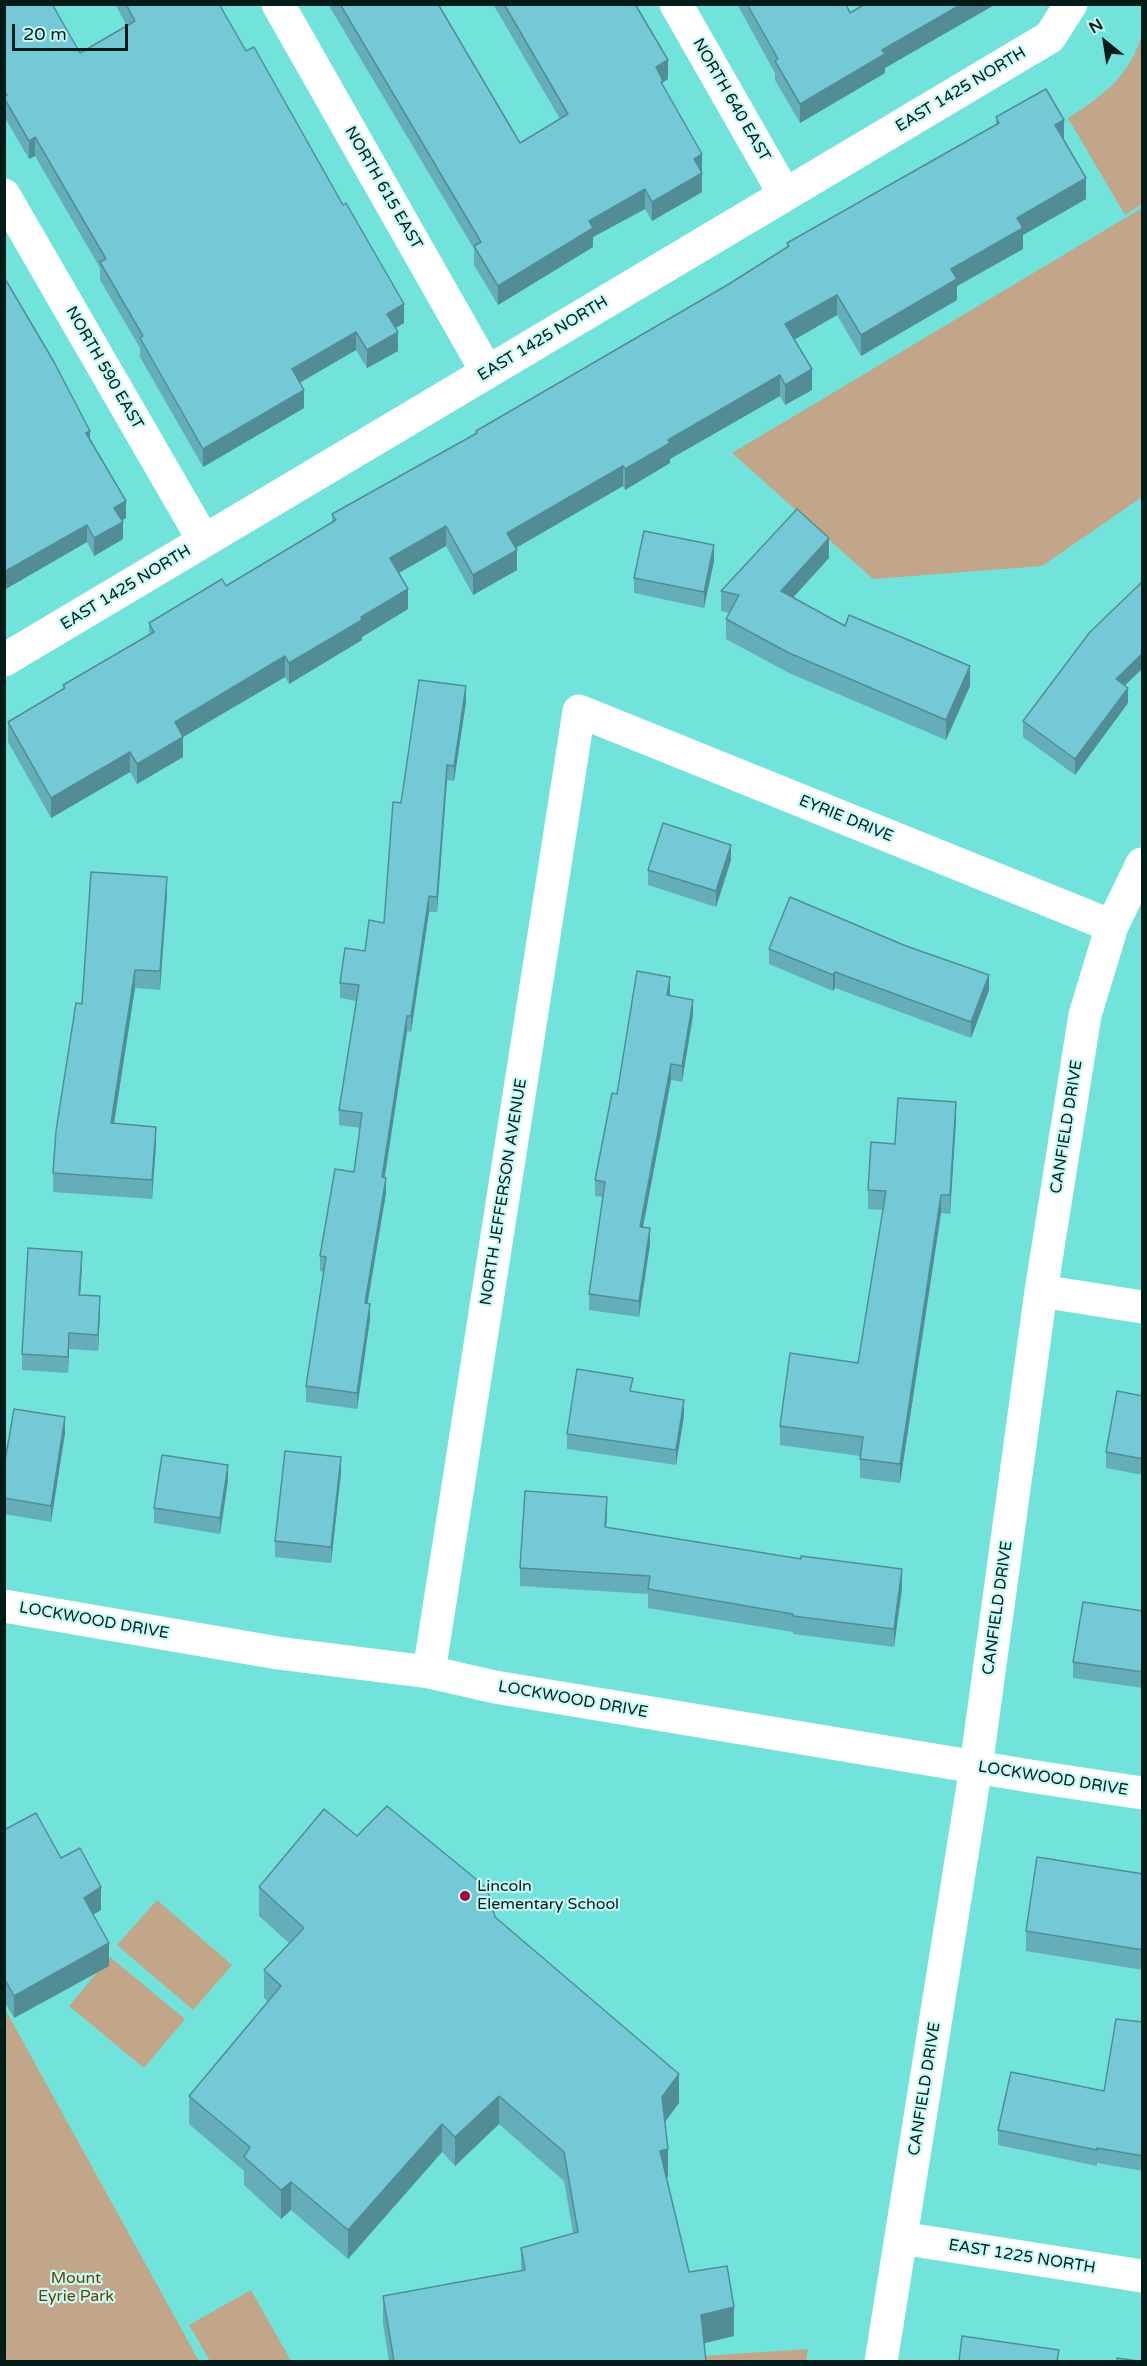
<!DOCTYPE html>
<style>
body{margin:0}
#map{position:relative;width:1147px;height:2366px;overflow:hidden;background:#72e3da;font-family:"Varela Round",sans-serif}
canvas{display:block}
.frame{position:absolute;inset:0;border:6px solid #031c1a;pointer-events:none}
.north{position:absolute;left:1075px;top:12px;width:60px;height:60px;-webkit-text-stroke:4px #c7faf4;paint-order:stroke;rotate:330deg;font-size:16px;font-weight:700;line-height:24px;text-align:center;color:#031c1a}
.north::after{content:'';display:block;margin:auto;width:21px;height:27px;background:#031c1a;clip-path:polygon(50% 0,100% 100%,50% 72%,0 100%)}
.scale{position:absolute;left:12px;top:24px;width:116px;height:27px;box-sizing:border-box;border:3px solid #031c1a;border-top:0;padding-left:8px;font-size:18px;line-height:21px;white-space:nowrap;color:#031c1a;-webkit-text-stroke:4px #c7faf4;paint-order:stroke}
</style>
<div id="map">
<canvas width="1147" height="2366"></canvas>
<div class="frame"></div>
<div class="north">N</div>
<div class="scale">20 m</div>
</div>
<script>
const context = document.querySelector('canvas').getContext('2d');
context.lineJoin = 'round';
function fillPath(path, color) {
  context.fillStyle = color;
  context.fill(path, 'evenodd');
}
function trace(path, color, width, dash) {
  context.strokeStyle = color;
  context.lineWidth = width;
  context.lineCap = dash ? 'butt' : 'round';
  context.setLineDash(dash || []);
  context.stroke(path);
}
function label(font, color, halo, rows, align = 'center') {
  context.font = font + ' "Varela Round",sans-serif';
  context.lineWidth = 4.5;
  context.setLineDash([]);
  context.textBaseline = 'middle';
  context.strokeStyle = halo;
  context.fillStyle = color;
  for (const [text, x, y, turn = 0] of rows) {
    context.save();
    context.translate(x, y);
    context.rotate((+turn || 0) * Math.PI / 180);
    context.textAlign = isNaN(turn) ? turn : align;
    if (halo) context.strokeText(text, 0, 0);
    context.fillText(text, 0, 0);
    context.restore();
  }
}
const green = new Path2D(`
 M1142,33V204L1125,215L1068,118C1103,96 1132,74 1142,33Z
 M1142,208V497L1042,566L873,579L732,453Z
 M157,1900L232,1965L193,2010L117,1945Z
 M110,1957L185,2019L144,2068L69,2006Z
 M4,2009H5L199,2361H5Z
 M251,2290L291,2361H210L189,2325Z
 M808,2349L806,2361H703L702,2356Z`);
const minor = new Path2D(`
 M278,4L487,372
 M676,4L785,195
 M4,195L204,541
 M4,660L1050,37L1071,4
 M1041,1291L1142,1307
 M4,1606L278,1653L429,1672L495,1687L1036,1777L1142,1793
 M429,1672L579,711L1112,926
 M901,2238L1142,2276
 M881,2362L976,1767L1041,1291L1085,1015L1112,926L1142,864`);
const wall = new Path2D(`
 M4,4L80,53L127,26L115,4H219L404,323L395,328L398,351L367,368L356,350L300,383L304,408L203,467L140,357V348L100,280V268L35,156L29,159L4,116Z
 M328,4H438L520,143L560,119L493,4H635L668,79L663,82V85L702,173V192L652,221L645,209L593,237V247L498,305L474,265V249Z
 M737,4H846L850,13L865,4H996L885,68V73L800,123L775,80V73Z
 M996,117L1064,140L1086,199L1023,235V249L957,286V300L861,356L837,315L794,340L812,390L785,405L780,396L670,459V463L625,490L623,486L516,548L517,570L473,595L446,546L399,573L408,609L362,637V640L289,684L285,677L183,737V757L137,784L130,772L51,818L8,742V722L63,689V685L149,635V623L226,586L332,522V514L476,434V431L729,284L787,248V243L996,125Z
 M4,277L90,440L126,518L122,520L123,539L94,556L87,542L4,590Z
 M829,558L793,597L845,626L970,686L946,740L789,673L726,639V619L729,613L721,611V591Z
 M714,561L704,608L634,593V578Z
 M1143,568V668L1125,685L1128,703L1075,775L1023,737V721L1142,581Z
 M466,702L454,781L447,780L437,912H429L411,1032L407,1031L385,1177L386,1193L367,1303L370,1319L357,1409L306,1402V1386L323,1272L320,1271V1256L354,1172L360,1128L339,1125V1110L356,1001L340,998V983L365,951L384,923L401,803Z
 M731,860L716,907L648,885V870Z
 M167,895L160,990L135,988L114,1124L156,1145L152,1199L53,1192V1173L82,1004Z
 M769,949L989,990L971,1038L835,988L833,991L769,964Z
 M670,993L669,996L693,1015L682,1082L671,1080L643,1227L650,1244L639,1317L589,1310V1294L603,1197L595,1196V1180L617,1094Z
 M956,1121L950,1214L941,1213L900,1483L860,1478V1456L780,1445V1426L858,1363L883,1210L868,1209V1190L895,1144Z
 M82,1267L80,1295L100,1312L98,1351L69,1349L68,1373L22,1370V1354Z
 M633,1392L684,1416L676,1465L567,1449V1434Z
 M1143,1396V1475L1106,1468V1452Z
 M65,1433L51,1522L4,1514V1467Z
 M341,1473L331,1563L275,1557V1541Z
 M228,1480L220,1534L154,1523V1508Z
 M607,1515L606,1527L902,1588L894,1647L793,1634V1632L648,1608V1594L520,1586V1568Z
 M1143,1611V1688L1073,1678V1662Z
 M4,1830L61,1858L101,1910L93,1915L109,1966L14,2018L4,2001Z
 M357,1836L495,1917L679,2103L665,2122L668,2177L666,2178L689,2272L734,2336L704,2343L706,2361H389L383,2324V2296L521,2271V2248L573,2233L564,2181L499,2124L455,2166L442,2152L348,2259L291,2210L281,2219L244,2185V2171L189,2124V2096L268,2002L264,1998V1970L289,1943L259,1916V1887Z
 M1143,1874V1970L1026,1951V1931Z
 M1143,2022V2171L1097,2163V2166L998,2145V2130L1104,2091Z`);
const shadedWall = new Path2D(`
 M962,4H996L885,68V73L800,123V104L882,50Z
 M668,60V79L663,82V100L656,67Z
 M1064,120V140L1055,125Z
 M35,137V156L29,159V141Z
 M702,154V192L652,221V202L694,159Z
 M1086,178V199L1023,235V249L957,286V300L861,356V335L951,269L1017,218Z
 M645,189V209L593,237V247L498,305V286L589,221Z
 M837,295V315L785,345V324Z
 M404,304V323L387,333V314Z
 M356,332V350L292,387V369Z
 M398,332V351L367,368V350Z
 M812,369V390L785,405V385Z
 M780,375V396L670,459V463L625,490V469L668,440Z
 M304,390V408L203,467V449Z
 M90,431V448L86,433Z
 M623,466V486L507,553V533Z
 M126,501V518L114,525V508Z
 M123,522V539L94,556V538Z
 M87,525V542L4,590V572Z
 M446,526V546L390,578V558Z
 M829,538V558L781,611V591Z
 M714,545V561L704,608V592Z
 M517,550V570L473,595V575Z
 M408,589V609L362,637V640L289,684V663Z
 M1143,653V668L1116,694V679Z
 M285,656V677L183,737V757L137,784V764L175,722Z
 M970,666V686L946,740V720Z
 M466,686V702L454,781V766Z
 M1128,688V703L1075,775V759Z
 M130,752V772L51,818V798Z
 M447,765V780L437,912V897Z
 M731,845V860L716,907V891Z
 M167,877V895L160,990V971Z
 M429,896V912L411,1032V1016Z
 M135,970V988L111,1142V1123Z
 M835,972V988L833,991V975Z
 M989,975V990L971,1038V1022Z
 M670,977V993L667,1011V995Z
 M693,1000V1015L682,1082V1066Z
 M407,1016V1031L382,1193V1177Z
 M671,1064V1080L640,1242V1227Z
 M956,1102V1121L950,1214V1195Z
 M156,1127V1145L152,1199V1180Z
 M386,1178V1193L365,1319V1303Z
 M941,1195V1213L900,1483V1464Z
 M650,1228V1244L639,1317V1301Z
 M82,1252V1267L79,1311V1295Z
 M100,1296V1312L98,1351V1335Z
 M370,1304V1319L357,1409V1393Z
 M69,1333V1349L68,1373V1357Z
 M684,1400V1416L676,1465V1450Z
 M65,1417V1433L51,1522V1506Z
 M341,1457V1473L331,1563V1547Z
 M228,1465V1480L220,1534V1518Z
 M607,1497V1515L605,1545V1527Z
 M902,1569V1588L894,1647V1629Z
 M101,1887V1910L84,1920V1898Z
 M109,1943V1966L14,2018V1996Z
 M679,2074V2103L662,2126V2097Z
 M499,2096V2124L455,2166V2137Z
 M442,2124V2152L348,2259V2230Z
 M668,2149V2177L660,2179V2151Z
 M291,2182V2210L281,2219V2190Z
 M734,2307V2336L701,2344V2315Z`);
const building = new Path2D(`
 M4,4H52L80,53L135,21L126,4H219L246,51L254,47L343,205L346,203L404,304L387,314L398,332L367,350L356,332L292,369L304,390L203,449L140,338L143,336L100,262L106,259L35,137L29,141L4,98V96L7,95L4,90Z
 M340,4H438L520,143L568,114L504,4H635L668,60L656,67L663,81L661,82L702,154L694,159L702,173L652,202L645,189L589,221L593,228L498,286L474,246L481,242Z
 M747,4H846L850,13L865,4H962L882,50L885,54L800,104L775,61L778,59Z
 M1046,89L1064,120L1055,125L1086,178L1017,218L1023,228L951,269L957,279L861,335L837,295L785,324L812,369L785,385L780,375L668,440L670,443L625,469L623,466L507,533L517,550L473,575L446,526L390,558L408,589L361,617L362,620L289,663L285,656L175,722L183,737L137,764L130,752L51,798L8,722L65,688L63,685L154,632L149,623L222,579L226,586L336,520L332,514L477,433L476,431L729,284L789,246L787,243L999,123L996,117Z
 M4,277L54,362L90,431L86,433L126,501L114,508L123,522L94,538L87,525L4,572Z
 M797,509L829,538L781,591L845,626L849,615L970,666L946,720L789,653L726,619L739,595L721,591Z
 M644,531L714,545L704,592L634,578Z
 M1143,581V653L1116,679L1128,688L1075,759L1023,721L1090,632Z
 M419,680L466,686L454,766L447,765L437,897L429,896L411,1016H407L382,1177L386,1178L365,1303L370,1304L357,1393L306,1386L326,1257L320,1256L335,1169L354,1172L362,1113L339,1110L359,985L340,983L345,948L365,951L369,920L384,923L393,802L401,803Z
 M663,823L731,845L716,891L648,870Z
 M91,872L167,877L160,971L135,970L111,1123L156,1127L152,1180L53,1173L56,1131L76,1003L82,1004Z
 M790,897L906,946L989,975L971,1022L835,972L833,975L769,949Z
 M637,971L670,977L667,995L693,1000L682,1066L671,1064L640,1227L650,1228L639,1301L589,1294L605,1182L595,1180L612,1093L617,1094Z
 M898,1098L956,1102L950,1195H941L900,1464L860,1459L863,1437L780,1426L790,1353L858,1363L886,1191L868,1190L871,1142L895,1144Z
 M28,1248L82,1252L79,1295L100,1296L98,1335L69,1333L68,1357L22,1354Z
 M577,1369L633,1378L630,1391L684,1400L676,1450L567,1434Z
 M1117,1391L1143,1396V1459L1106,1452Z
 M14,1409L65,1417L51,1506L4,1498V1467Z
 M285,1451L341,1457L331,1547L275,1541Z
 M162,1455L228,1465L220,1518L154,1508Z
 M525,1491L607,1497L605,1527L801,1559V1556L902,1569L894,1629L793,1616V1614L648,1589L650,1576L520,1568Z
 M1083,1602L1143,1611V1672L1073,1662Z
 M387,1806L482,1884L488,1891L495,1917L679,2074L662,2097L668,2149L660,2151L689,2272L727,2266L734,2307L701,2315L706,2361H394L383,2296L525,2270L521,2248L578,2232L564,2152L499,2096L455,2137L442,2124L348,2230L291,2182L281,2190L244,2157L250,2147L189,2096L281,1986L264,1970L304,1928L259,1887L324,1809L357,1836Z
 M36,1813L61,1858L80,1848L101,1887L84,1898L109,1943L14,1996L4,1978V1830Z
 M1037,1857L1143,1874V1950L1026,1931Z
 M1116,2019L1143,2022V2156L1097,2148V2150L998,2130L1011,2072L1104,2091Z
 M962,2336L1059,2350L1057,2361H959Z
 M1117,2358L1138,2361H1117Z`);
const markers = [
 [465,1896,6,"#a20744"]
];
const streetNames = [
 ["EAST 1425 NORTH",961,90,-31],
 ["NORTH 640 EAST",731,100,60],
 ["NORTH 615 EAST",383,188,60],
 ["EAST 1425 NORTH",543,339,-31],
 ["NORTH 590 EAST",104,368,60],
 ["EAST 1425 NORTH",126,588,-31],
 ["EYRIE DRIVE",846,819,22],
 ["CANFIELD DRIVE",1067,1127,-81],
 ["NORTH JEFFERSON AVENUE",504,1192,-81],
 ["CANFIELD DRIVE",998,1608,-82],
 ["LOCKWOOD DRIVE",94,1621,10],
 ["LOCKWOOD DRIVE",573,1700,10],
 ["LOCKWOOD DRIVE",1053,1779,9],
 ["CANFIELD DRIVE",925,2089,-81],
 ["EAST 1225 NORTH",1022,2257,9]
];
const poiNames = [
 ["Lincoln",477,1887],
 ["Elementary School",477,1905]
];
const parkNames = [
 ["Mount",76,2279],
 ["Eyrie Park",76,2297]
];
fillPath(green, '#c1a68a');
trace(minor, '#fff', 33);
fillPath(wall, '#65adb8');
fillPath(shadedWall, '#528d96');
fillPath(building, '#75c9d6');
trace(building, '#528d96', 1.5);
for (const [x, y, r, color] of markers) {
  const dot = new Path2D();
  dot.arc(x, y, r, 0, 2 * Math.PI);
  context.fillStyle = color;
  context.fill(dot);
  trace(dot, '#c7faf4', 2);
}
label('16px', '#031c1a', '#c7faf4', streetNames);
label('16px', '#031c1a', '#c7faf4', poiNames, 'left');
label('16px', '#6b4001', '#c7faf4', parkNames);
</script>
